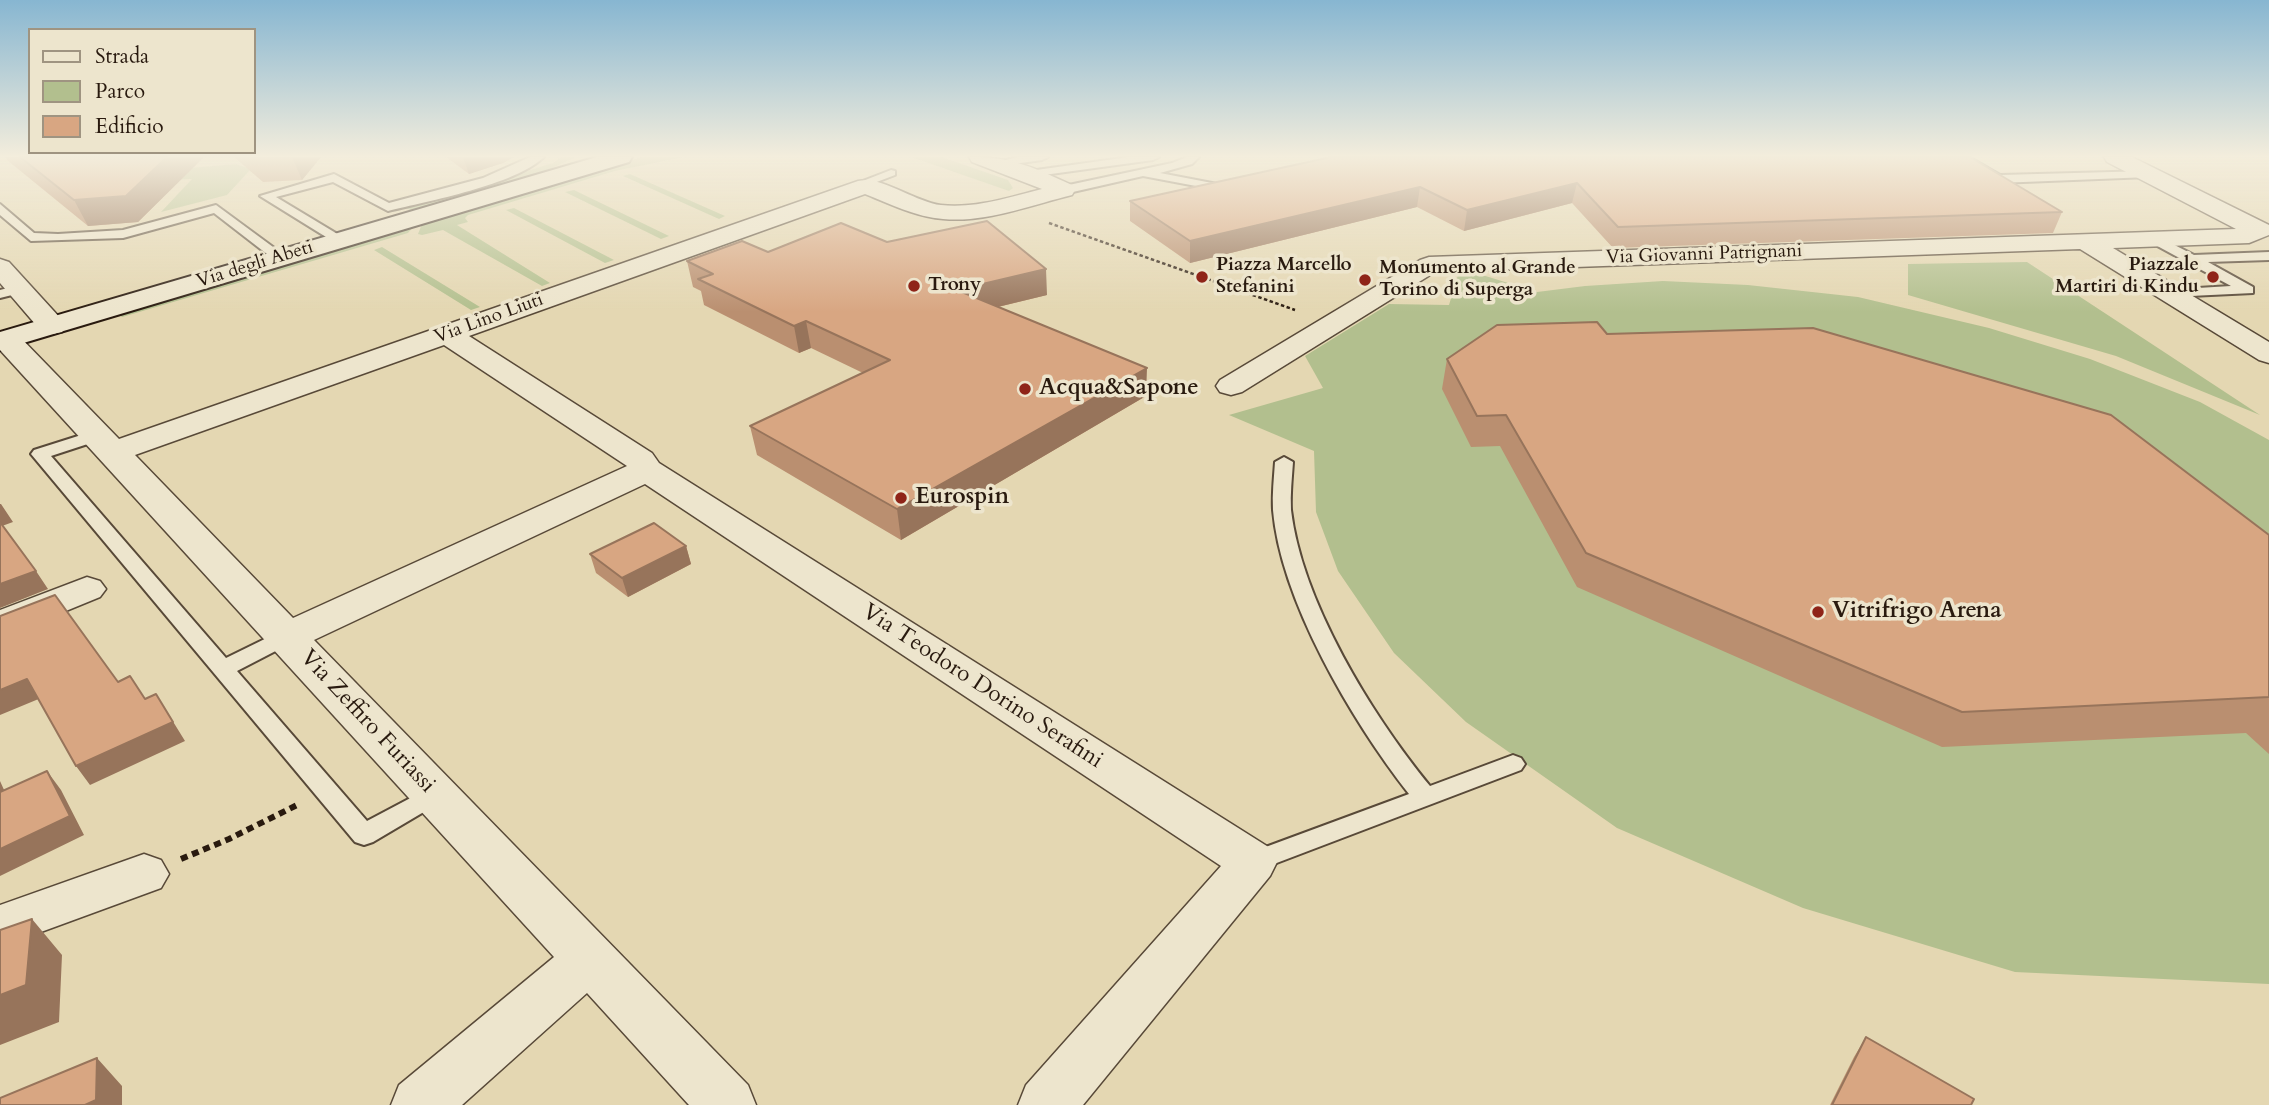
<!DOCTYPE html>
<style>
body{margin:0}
#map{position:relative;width:2269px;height:1105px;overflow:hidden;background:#e4d7b2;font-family:Cardo,serif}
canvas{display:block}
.legend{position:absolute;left:28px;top:28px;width:228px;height:126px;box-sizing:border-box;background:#ede5cd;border:2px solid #9f9481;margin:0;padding:9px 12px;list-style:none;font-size:21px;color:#291a0f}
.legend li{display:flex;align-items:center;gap:14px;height:35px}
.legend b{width:35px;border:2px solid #9f9481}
</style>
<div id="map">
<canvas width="2269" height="1105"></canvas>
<ul class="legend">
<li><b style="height:9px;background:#ede5cd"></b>Strada</li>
<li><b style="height:19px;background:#b2bf8e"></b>Parco</li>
<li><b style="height:19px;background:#d8a682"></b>Edificio</li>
</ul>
</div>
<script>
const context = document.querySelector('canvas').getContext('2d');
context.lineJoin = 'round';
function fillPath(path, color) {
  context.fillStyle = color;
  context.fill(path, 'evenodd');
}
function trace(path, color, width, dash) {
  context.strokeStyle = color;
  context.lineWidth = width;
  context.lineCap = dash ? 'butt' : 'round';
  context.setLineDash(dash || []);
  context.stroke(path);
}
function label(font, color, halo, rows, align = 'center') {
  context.font = font + ' Cardo,serif';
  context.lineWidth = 7;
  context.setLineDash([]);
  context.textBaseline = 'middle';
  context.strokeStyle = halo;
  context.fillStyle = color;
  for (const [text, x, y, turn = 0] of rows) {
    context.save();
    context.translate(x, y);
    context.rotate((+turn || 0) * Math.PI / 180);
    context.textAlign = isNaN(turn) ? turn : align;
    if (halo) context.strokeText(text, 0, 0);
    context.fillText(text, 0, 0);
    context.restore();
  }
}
const green = new Path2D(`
 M561,157H576L546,171L411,210L405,208L553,163Z
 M641,157H684L615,171L468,215L465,218L468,222L457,225L550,283L542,286L443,230L422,235L418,234L422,224Z
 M911,157H942L1008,180L1013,188L1009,191Z
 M236,164L251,169L227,195L161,212L192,179L166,180L154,171Z
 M630,174L725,216L719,219L623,176Z
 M574,190L669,236L661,239L565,192Z
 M514,208L614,260L605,263L506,210Z
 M414,226L408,233L122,317L117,313Z
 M382,247L480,307L471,310L374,250Z
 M2027,262L2260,415L2116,356L1908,295V264Z
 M1460,268L1537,292L1585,286L1663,281L1748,285L1858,297L1989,328L2090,359L2200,402L2269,440V984L2015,972L1803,908L1617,828L1466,722L1394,653L1338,571L1316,512L1314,451L1229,415L1323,388L1305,356L1389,304L1449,305Z`);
const pathFar1 = new Path2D(`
 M1049,223L1295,310`);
const path = new Path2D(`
 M181,859L229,839L297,805`);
const lane = new Path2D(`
 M530,157H544C515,185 428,201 388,211L333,182L276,197L344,238V244L339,245L260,196L334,174L389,203L483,178Z
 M1018,157H1048L1042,160L999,166L993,163Z
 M1129,157H1159L1153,160L1029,177L1023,174L1029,171Z
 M1187,157H1199L1192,164L1160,173L1233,187V193L1143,176L1064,194L1058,190L1064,186L1172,163Z
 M1955,157H1969L2000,175L2149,171L2155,174L2149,177L1998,183Z
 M891,170L895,171V175L861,188L855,184Z
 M0,204L34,233L58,234L123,230L216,205L288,258L281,262L276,261L214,213L123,238L31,241L0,215Z
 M2155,235L2194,255L2269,252V260L2208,262L2253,287V293L2169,297L2164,296V290L2231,286L2150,242L2149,239Z
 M19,285L24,286V292L0,298V290Z
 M97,430L103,431L105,435L103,439L51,456L226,658L279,632H293L296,637L293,642L237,671L367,821L435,785L444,788L447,794L444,800L373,842L364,845L355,842L31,454L34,450Z
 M1284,457L1293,462C1292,478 1290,494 1291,510C1302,602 1372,715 1430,786L1513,755L1521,758L1525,764L1521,770L1253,872L1244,869L1240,862L1244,855L1409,794C1353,722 1281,602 1273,510C1272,494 1274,478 1275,462Z`);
const street = new Path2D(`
 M969,157C1011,156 1035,168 1072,185L1075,190L1072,195C1031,205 986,223 943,219C916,217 890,204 865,194L469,336L652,453L659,463L1270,848L1277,862L1270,876L1083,1105H1018L1026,1085L1221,866L645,484L314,640L748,1085L756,1105H689L587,993L462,1105H391L399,1085L554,957L0,350V332L16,333L119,439L858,181C881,175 915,202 941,205C974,209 1010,197 1042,189L972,162ZM444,345L627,466L293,618L135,455Z
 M2104,157H2132L2269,225V235L2249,243L2113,248L2269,342V363L2259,360L2080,249L1435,272L1242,392L1231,395L1220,392L1216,386L1220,380L1420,260L1429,257L2236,229L2107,162Z
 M0,259L9,262L62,320L66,326L62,332L52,334L42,332L0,283Z
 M87,577L100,581L106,589L100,597L0,638V610Z
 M144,854L161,860L169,874L161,888L0,947V905Z`);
const secondary = new Path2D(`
 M597,157H632L629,162L0,350V332Z`);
const wall = new Path2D(`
 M6,157H204L138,222L88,226L7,160Z
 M234,157H321L302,180L263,182Z
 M446,157H514L503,163L469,174Z
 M1331,157L2062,212L2053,233L1613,248L1572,203L1464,231L1417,207L1190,263L1130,221V201Z
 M887,242L1047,295L998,307L1146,396L901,540L757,455L750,426L863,373L811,348L799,353L704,305L701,291L693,287L687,261L768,252Z
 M1607,334L2269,535V754L2246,733L1942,747L1577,587L1500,446L1471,447L1442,389L1447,359Z
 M686,546L691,564L628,597L596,573L590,554Z
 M1866,1037L1971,1105H1830L1854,1057Z`);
const shadedWall = new Path2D(`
 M167,157H204L138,222L88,226L74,200Z
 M292,157H321L302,180Z
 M463,157H514L503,163L469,174Z
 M1577,183L1572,203L1464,231L1467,210Z
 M1420,187L1417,207L1190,263V241Z
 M1046,269L1047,295L960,316L957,290Z
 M806,321L811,348L799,353L794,326Z
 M1147,368L1146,396L901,540L897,509Z
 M0,504H1L13,522L2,526L0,523Z
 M686,546L691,564L628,597L622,578Z
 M36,571L48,589L0,608V584Z
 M27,679L41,698L0,715V690Z
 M156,694L185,741L90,785L76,766Z
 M47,771L61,790L84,835L0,876V849Z
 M0,781L14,812L0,794Z
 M32,919L62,955L59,1022L0,1045V995Z
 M97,1058L122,1086V1105H85Z`);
const building = new Path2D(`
 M20,157H167L126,196L74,200Z
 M1331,157H1970L2062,212L1618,227L1577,183L1467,210L1420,187L1190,241L1130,201Z
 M987,221L1046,269L957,290L1147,368L897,509L750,426L890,360L806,321L794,326L698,279L713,274L687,261L742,241L768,252L841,223L887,242Z
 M1597,322L1607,334L1813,328L2111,415L2269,535V697L1962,712L1586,553L1506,415L1477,416L1447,359L1497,325Z
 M0,522L36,571L0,584Z
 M654,523L686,546L622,578L590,554Z
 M55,595L118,682L130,676L145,699L156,694L173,722L76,766L27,679L0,690V616Z
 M47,771L70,816L0,849V792Z
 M32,919L26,985L0,995V930Z
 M1866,1037L1974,1099L1971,1105H1832Z
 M97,1058L96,1100L85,1105H0V1098Z`);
const markers = [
 [1202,277,7,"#8f2418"],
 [2213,277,7,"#8f2418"],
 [1365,280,7,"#8f2418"],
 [914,286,7,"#8f2418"],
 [1025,389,7,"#8f2418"],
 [901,498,7,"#8f2418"],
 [1818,612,7,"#8f2418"]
];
const farStreetnames = [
 ["Via Giovanni Patrignani",1704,255,-2],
 ["Via degli Abeti",255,265,-17],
 ["Via Lino Liuti",489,319,-20]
];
const farPoinames = [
 ["Piazza Marcello",1216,266],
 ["Stefanini",1216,288],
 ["Piazzale",2199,266,"right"],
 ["Martiri di Kindu",2199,288,"right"],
 ["Monumento al Grande",1379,269],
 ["Torino di Superga",1379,291],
 ["Trony",928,286]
];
const poiNames = [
 ["Acqua&Sapone",1039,389],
 ["Eurospin",915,498],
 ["Vitrifrigo Arena",1832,612]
];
const streetNames = [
 ["Via Teodoro Dorino Serafini",982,687,33],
 ["Via Zeffiro Furiassi",367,722,47]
];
fillPath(green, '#b2bf8e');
trace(lane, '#584938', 4);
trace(street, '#584938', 3);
trace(secondary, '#291a0f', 4);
trace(pathFar1, '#291a0f', 2.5, [3.5, 2.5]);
trace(path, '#291a0f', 6, [7, 5]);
fillPath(lane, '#ede5cd');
fillPath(street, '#ede5cd');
fillPath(secondary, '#ede5cd');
fillPath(wall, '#ba8f70');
fillPath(shadedWall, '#97745b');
fillPath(building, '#d8a682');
trace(building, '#97745b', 2);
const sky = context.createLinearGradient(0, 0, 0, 312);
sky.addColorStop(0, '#87b6d1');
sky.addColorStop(0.5, '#f3eddc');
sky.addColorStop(1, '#f3eddc00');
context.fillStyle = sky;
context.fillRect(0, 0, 2269, 312);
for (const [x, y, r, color] of markers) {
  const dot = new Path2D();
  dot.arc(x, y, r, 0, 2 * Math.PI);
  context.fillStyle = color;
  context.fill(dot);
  trace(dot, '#ede5cd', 2.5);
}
label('19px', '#291a0f', '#ede5cd', farStreetnames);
label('bold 19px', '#291a0f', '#ede5cd', farPoinames, 'left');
label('bold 23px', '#291a0f', '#ede5cd', poiNames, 'left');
label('23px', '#291a0f', '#ede5cd', streetNames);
</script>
